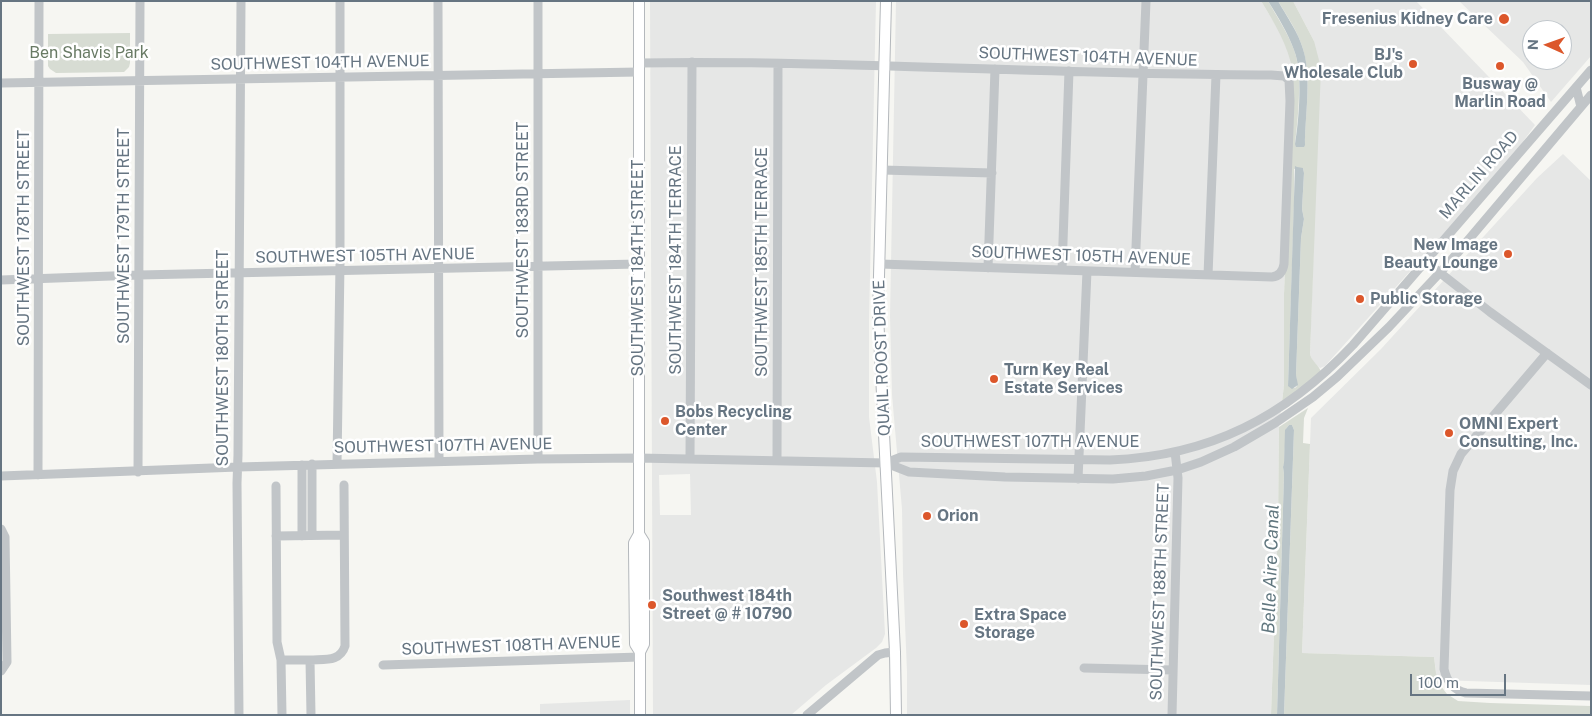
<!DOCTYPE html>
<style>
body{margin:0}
#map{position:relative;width:1592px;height:716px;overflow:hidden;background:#f6f6f2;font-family:"Public Sans",sans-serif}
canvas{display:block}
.frame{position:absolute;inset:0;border:2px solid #667582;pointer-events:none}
.north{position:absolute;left:1522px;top:20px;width:50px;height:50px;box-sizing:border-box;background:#fff;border:1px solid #c2c8cd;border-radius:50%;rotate:272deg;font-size:14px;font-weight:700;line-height:20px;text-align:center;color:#667582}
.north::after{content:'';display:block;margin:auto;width:18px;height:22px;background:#dc572b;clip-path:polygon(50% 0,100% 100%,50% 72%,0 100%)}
.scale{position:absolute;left:1410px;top:674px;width:96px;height:22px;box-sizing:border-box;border:2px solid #667582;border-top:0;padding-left:6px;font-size:15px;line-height:18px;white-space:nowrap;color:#667582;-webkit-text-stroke:4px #fff;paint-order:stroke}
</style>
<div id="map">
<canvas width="1592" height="716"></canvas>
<div class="frame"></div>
<div class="north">N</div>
<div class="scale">100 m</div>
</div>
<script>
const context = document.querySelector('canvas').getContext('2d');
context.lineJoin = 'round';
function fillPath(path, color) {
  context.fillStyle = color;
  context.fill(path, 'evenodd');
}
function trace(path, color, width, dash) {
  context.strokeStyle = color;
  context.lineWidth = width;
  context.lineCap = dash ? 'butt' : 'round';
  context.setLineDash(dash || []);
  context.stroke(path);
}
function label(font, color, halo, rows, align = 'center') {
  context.font = font + ' "Public Sans",sans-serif';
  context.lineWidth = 5;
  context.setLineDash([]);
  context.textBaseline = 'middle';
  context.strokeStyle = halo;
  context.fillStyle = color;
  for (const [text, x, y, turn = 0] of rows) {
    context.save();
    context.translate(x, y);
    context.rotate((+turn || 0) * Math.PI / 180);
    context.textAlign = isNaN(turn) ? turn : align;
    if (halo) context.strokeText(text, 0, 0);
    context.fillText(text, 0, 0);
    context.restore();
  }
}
const built = new Path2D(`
 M650,1H876L869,321V417L877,482L885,634L882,642L876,648L826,685L791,715H653ZM690,474L691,515H660L659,475Z
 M896,1H1261L1280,32L1290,55L1293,72L1284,294V385L1279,427L1278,526L1271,715H907V672L903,574L902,509L892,395L890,316Z
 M1293,1H1416L1535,125L1509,161L1325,366L1320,368L1313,362L1310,354L1314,233V41Z
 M1459,1H1591V56L1551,102L1523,62ZM1532,30H1562V60H1532Z
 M1563,154L1591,181V685L1437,680L1434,657L1302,653L1311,418L1381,349L1537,178Z
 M630,700V715H540V704Z`);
const green = new Path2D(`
 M1261,1H1268C1277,17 1288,33 1294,50C1303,73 1298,119 1295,144L1305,145C1305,113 1312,79 1303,49C1298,32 1287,16 1278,1H1293L1314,41L1321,68L1310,354C1312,362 1319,365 1321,372L1282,402L1284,385V294L1293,72C1288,45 1275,24 1261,1ZM1303,168L1304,173L1302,209L1304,219L1301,238L1296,375L1297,386L1295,388L1288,385L1294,205V169Z
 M130,33V63L129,67L124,72L56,73L50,69L48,66V34Z
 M1308,408L1304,418L1303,443L1310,444L1302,653L1434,657L1436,673L1440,685L1447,694L1458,701L1490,703L1591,706V715H1284L1294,430L1292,425H1289L1286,429L1284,464L1283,467L1284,474L1277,715H1271L1278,526L1279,427Z`);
const water = new Path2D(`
 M1268,1H1278C1287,17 1298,32 1303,49C1312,76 1305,116 1305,145L1304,147H1296L1295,144C1299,120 1303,72 1294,50C1288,33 1278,17 1268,1Z
 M1295,166L1297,167L1303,168L1304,173L1302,209L1304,219L1301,238L1296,375L1298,385L1292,389L1288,386Z
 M1289,425H1292L1294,430L1284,715H1277L1284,474L1283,467L1284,463L1285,430Z`);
const minor = new Path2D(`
 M438,1L439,461
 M538,1V459
 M639,63C849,60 1060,75 1271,75L1284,76L1289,80L1290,101L1284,264C1283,271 1280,276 1272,277L880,264
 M1,83L639,72
 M1576,87L1581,107
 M882,170L992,173
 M1425,261L1490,312L1591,385
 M988,268L995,69
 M1062,270L1069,71
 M1135,272L1146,1
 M1208,275L1216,75
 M1,280L139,275L638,264
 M1547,353L1461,454L1453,471L1450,490L1444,669C1447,682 1453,690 1466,693L1591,696
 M690,459L692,62
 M777,461L778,64
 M886,463L909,472L1005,477L1113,479L1146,476L1177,470L1201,462L1234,447L1275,423L1313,397L1337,377L1389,327L1448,264L1591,95
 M312,464V535
 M337,464L340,264V1
 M138,472L140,1
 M38,475L39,1
 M1,476L238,467L538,459L638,458L886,463L901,457L1110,460C1210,456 1285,417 1353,345L1591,70
 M1078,479L1087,271
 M276,486L277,642L281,660L282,715
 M1,529L5,537L7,662L1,671
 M276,536L344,535
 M302,536V465
 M281,660H310
 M383,665L640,657
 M1084,668L1173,670
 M239,715L237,483L238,455L241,1
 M311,715L310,660C325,659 340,662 345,646L344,485
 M807,715L878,655L885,653L895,652
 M1172,715L1178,478L1175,452`);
const major = new Path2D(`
 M639,1V534L634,543V549L635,644L640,652
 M886,1L878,315L895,652L896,715
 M639,534L644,542V644L640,652V715`);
const markers = [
 [1504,19,6,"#dc572b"],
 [1413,64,5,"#dc572b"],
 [1500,66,5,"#dc572b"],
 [1508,254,5,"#dc572b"],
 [1360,299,5,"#dc572b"],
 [994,379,5,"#dc572b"],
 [665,421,5,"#dc572b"],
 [1449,433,5,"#dc572b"],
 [927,516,5,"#dc572b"],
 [652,605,5,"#dc572b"],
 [964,624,5,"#dc572b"]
];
const poiNames = [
 ["Fresenius Kidney Care",1493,19,"right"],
 ["BJ's",1403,55,"right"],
 ["Wholesale Club",1403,73,"right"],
 ["Busway @",1500,84,"center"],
 ["Marlin Road",1500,102,"center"],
 ["New Image",1498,245,"right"],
 ["Beauty Lounge",1498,263,"right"],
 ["Public Storage",1370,299],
 ["Turn Key Real",1004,370],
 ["Estate Services",1004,388],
 ["Bobs Recycling",675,412],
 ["Center",675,430],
 ["OMNI Expert",1459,424],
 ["Consulting, Inc.",1459,442],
 ["Orion",937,516],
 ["Southwest 184th",662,596],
 ["Street @ # 10790",662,614],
 ["Extra Space",974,615],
 ["Storage",974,633]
];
const parkNames = [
 ["Ben Shavis Park",89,53]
];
const streetNames = [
 ["SOUTHWEST 104TH AVENUE",1088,57,2],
 ["SOUTHWEST 104TH AVENUE",320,63,-1],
 ["MARLIN ROAD",1479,175,-49],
 ["SOUTHWEST 183RD STREET",523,230,-90],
 ["SOUTHWEST 179TH STREET",124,236,-90],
 ["SOUTHWEST 178TH STREET",24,238,-90],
 ["SOUTHWEST 105TH AVENUE",365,256,-1],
 ["SOUTHWEST 105TH AVENUE",1081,256,2],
 ["SOUTHWEST 184TH TERRACE",676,260,-90],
 ["SOUTHWEST 185TH TERRACE",762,262,-90],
 ["SOUTHWEST 184TH STREET",638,268,-90],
 ["SOUTHWEST 180TH STREET",223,358,-90],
 ["QUAIL ROOST DRIVE",882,358,-92],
 ["SOUTHWEST 107TH AVENUE",1030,442],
 ["SOUTHWEST 107TH AVENUE",443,446,-1],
 ["SOUTHWEST 188TH STREET",1160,592,-88],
 ["SOUTHWEST 108TH AVENUE",511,646,-2]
];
const waterNames = [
 ["Belle Aire Canal",1271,569,-88]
];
fillPath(built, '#e6e7e6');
fillPath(green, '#d7dcd3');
fillPath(water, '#b9c4c8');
trace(major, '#b4b8bc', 12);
trace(minor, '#c1c5c8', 9);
trace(major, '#fff', 10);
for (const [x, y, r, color] of markers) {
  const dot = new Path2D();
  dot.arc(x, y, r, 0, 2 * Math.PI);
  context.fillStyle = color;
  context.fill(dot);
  trace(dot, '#fff', 2);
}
label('bold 16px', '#667582', '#fff', poiNames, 'left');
label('16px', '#687a64', '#fff', parkNames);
label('16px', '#667582', '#fff', streetNames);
label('italic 18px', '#61777f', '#fff', waterNames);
</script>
